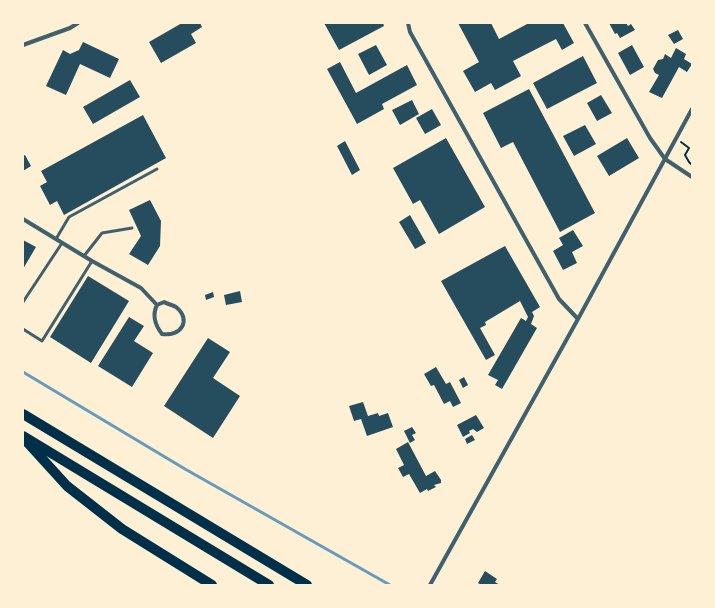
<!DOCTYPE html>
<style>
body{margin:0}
#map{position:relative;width:715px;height:608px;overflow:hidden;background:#fdf0d5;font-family:Karla,sans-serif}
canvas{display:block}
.frame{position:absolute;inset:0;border:24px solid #fdf0d5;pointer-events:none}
</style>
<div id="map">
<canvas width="715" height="608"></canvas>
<div class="frame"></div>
</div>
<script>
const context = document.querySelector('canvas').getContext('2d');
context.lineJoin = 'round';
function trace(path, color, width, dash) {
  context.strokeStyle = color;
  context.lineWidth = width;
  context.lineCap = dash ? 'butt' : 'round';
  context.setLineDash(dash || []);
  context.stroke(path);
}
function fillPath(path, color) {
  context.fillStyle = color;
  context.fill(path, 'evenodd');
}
const stream = new Path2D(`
 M23,372L185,469L390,585`);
const building = new Path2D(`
 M182,23H200L202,27L191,34L196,43L161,63L149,42Z
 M324,23H383L384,26L339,50Z
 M458,23H491L499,39L529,23H563L574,43L562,50L556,39L513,61L521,76L495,90L491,83L475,92L463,71L479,62Z
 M609,23H626L628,26L631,24L635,30L620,38L617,33L615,34Z
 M678,30L683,39L674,44L668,35Z
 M83,42L119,59L110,78L80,64L66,95L46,86L63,50L70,54L79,50Z
 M376,45L387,65L369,75L358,54Z
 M632,45L644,67L630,75L618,53Z
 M676,48L686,54L684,59L692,64L687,72L679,67L662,98L649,92L659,75L655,73L653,69L658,60L663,59L665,54L671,58Z
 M583,56L597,83L547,109L533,83Z
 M340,62L356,93L407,65L417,85L382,104L384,109L357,124L327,69Z
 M130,80L140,97L93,124L83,107Z
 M529,89L595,213L560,232L513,142L501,148L483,113Z
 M601,95L612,113L597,121L587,103Z
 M412,100L419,114L400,125L392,110Z
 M432,109L441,125L425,134L416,118Z
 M143,115L166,158L64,215L57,201L50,205L40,186L47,182L41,171Z
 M585,125L596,144L574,156L563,136Z
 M446,138L485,207L439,234L420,200L413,204L393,168Z
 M627,138L639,158L609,176L597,156Z
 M345,141L360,170L352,175L337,146Z
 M25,155L31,166L23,171V156Z
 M150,200L161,221L160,246L148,265L129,254L141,236L129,210Z
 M410,215L426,243L415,249L399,222Z
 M573,230L583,246L572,252L577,263L563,270L553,251L563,245L559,238Z
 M23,240L36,247L23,269Z
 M505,246L540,307L532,312L534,316L531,324L537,328L502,389L495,385L498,380L488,375L521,318L526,321L528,317L520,301L485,322L486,325L480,328L495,355L486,360L441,281Z
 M88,276L129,301L91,363L50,337Z
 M240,291L242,302L226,305L224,295Z
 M213,292L214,297L206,300L205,295Z
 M129,317L144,326L134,341L153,353L132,387L98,366Z
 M208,338L230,352L213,378L240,396L213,438L164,406Z
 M436,367L446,384L450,382L461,403L453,407L450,401L444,404L434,385L431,386L424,374Z
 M464,377L468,385L463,388L459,380Z
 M363,402L368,416L378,413L379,416L388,413L393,427L367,436L361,419L354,421L349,406Z
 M476,415L484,428L477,432L473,429L469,431L470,433L463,437L457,425Z
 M412,427L416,433L412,435L415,440L410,443L404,431Z
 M472,435L475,440L467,444L465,439Z
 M408,442L426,476L435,471L441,480V483L434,485L436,487L428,491L427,489L420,493L409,474L403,477L398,468L404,465L396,449Z
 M485,571L497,579L495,582L500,585H481L478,583Z`);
const path = new Path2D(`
 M681,142L689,148L685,155L689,162L692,165`);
const service = new Path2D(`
 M56,239L69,217L157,169
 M84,256L102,233L132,228
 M23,302L62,243
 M23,329L42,341L92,261`);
const minor = new Path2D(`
 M408,23L410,32L559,299L578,319
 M585,23L650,138L665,159L692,177
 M23,45L70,28L78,23
 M23,219L92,261L141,288L157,305
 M164,302C167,304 173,305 176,307C192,320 181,337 162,334C155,325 152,315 157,305Z
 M430,585L578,319L692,109`);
const motorway = new Path2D(`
 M23,414L307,585
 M23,436L269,585
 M27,442L67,486L122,529L212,585`);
trace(stream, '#669bbc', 3);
fillPath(building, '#264d5e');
trace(path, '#003049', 2);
trace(service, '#3f606c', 3);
trace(minor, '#3f606c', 4);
trace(motorway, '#003049', 10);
</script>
